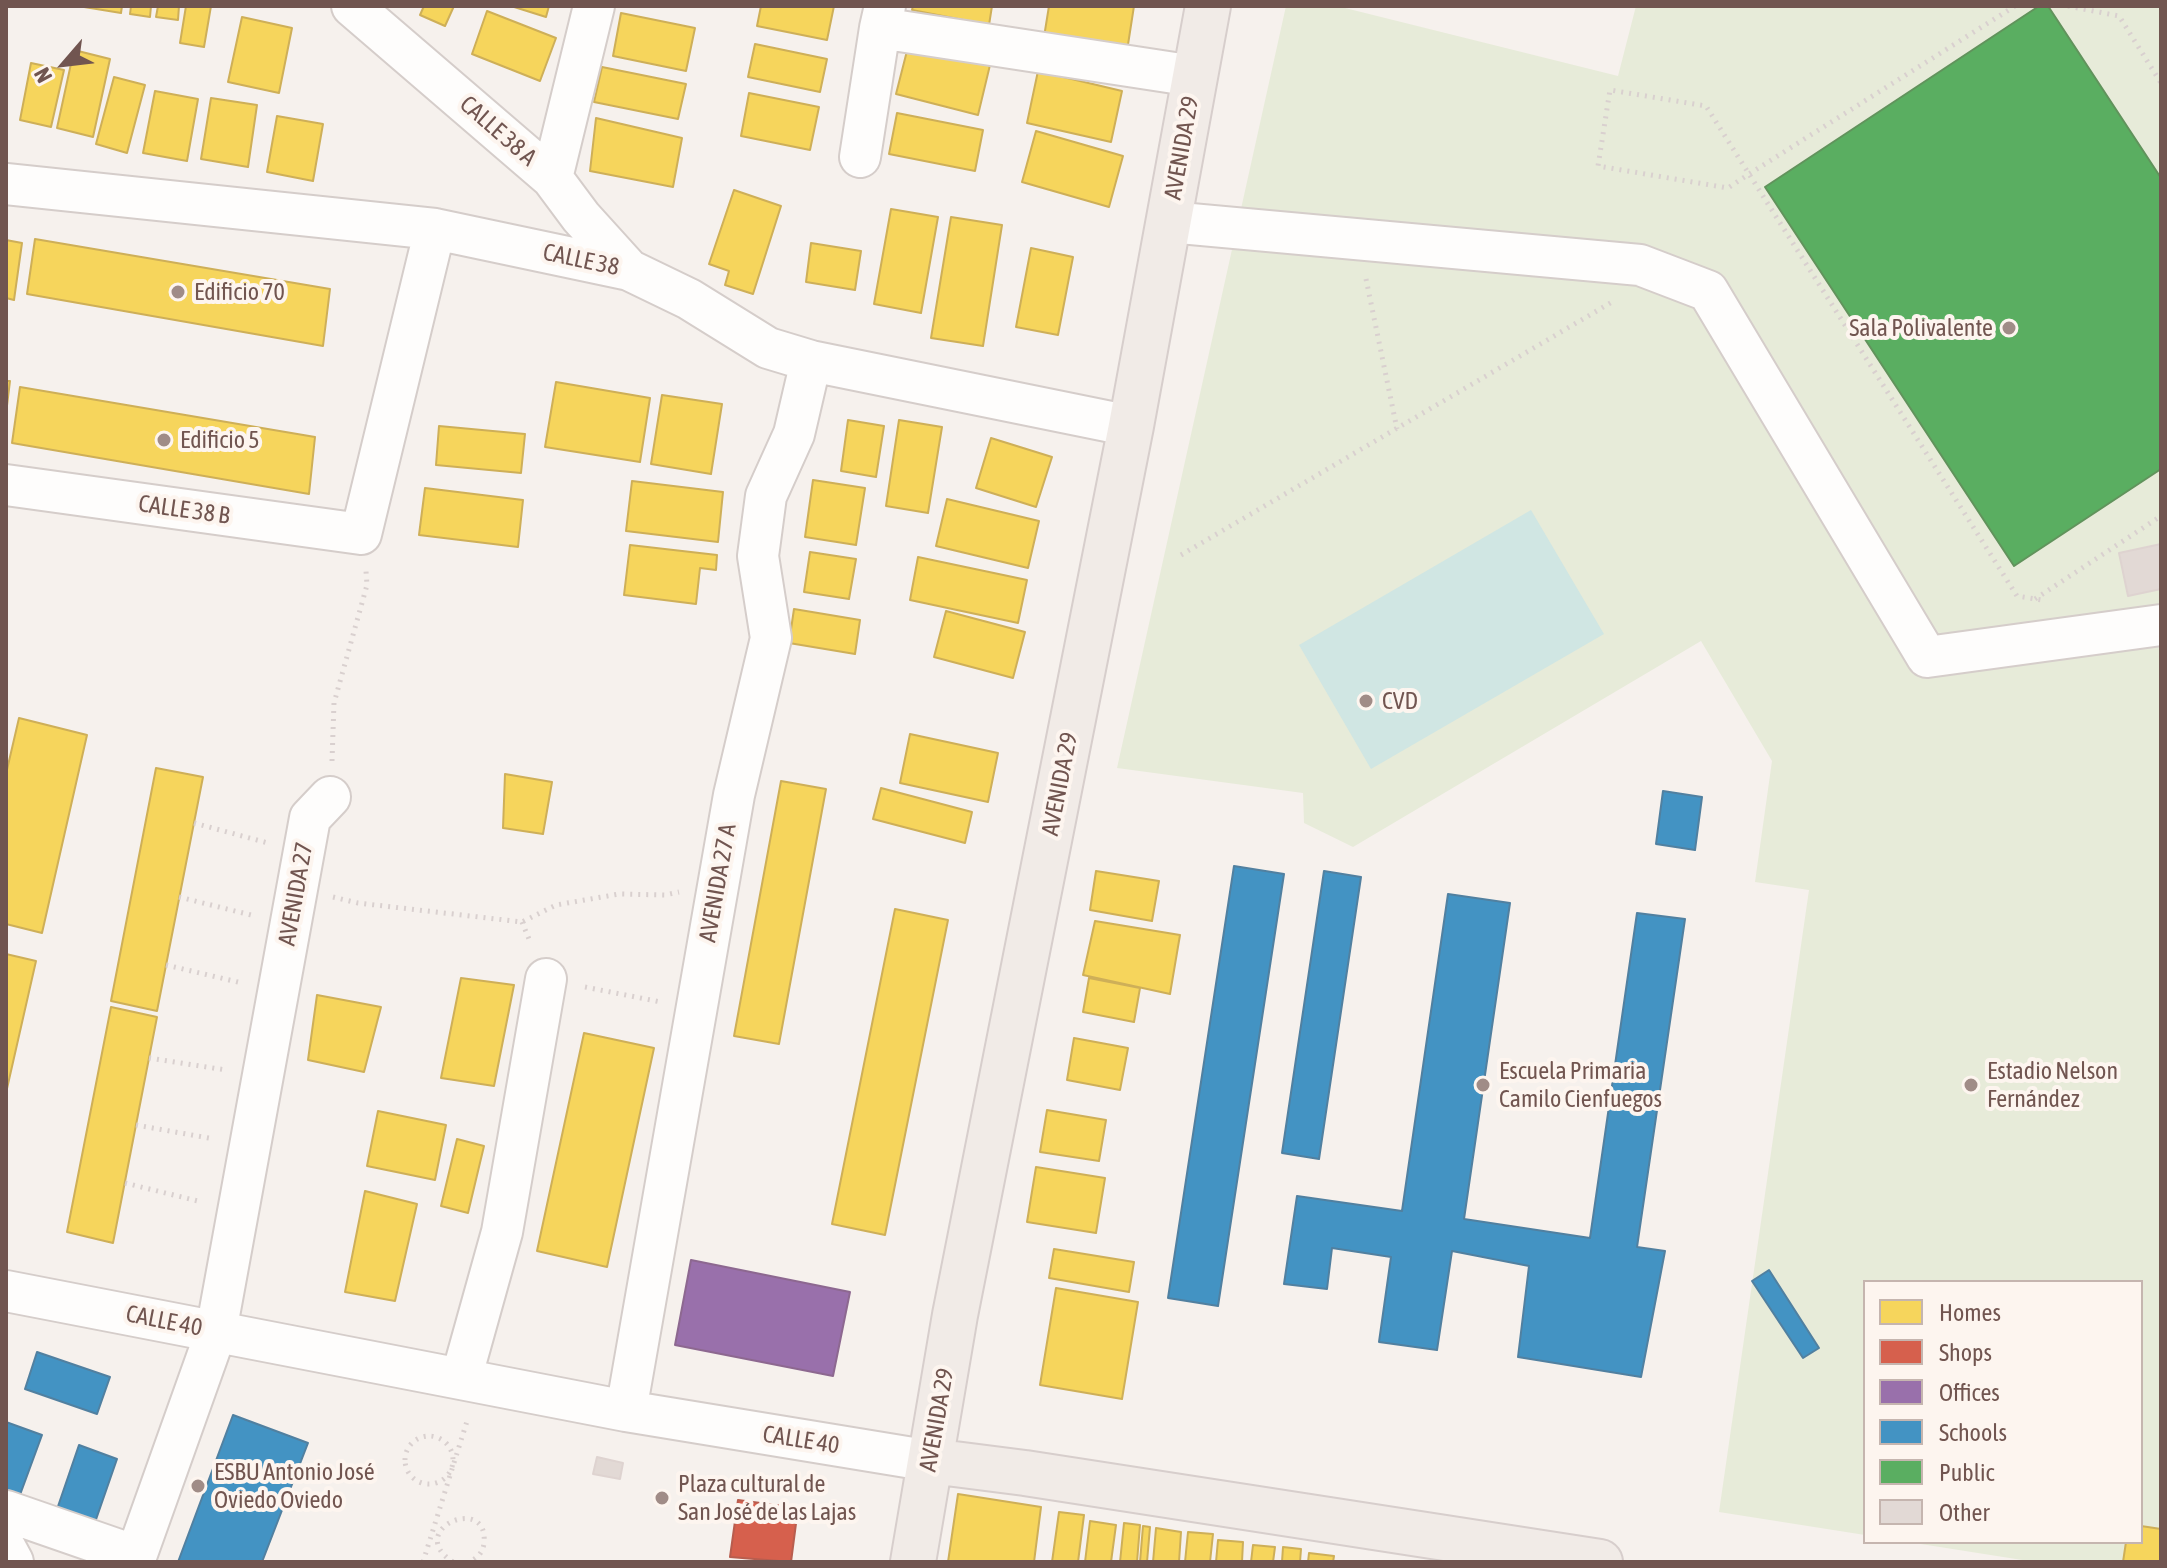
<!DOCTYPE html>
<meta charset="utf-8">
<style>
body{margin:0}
#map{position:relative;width:2167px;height:1568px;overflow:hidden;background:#f6f1ed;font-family:"Asap Condensed",sans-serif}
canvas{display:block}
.frame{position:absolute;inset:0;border:8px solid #715550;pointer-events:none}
.legend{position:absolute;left:1863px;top:1280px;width:280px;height:264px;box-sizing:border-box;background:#fdf5ef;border:2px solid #c5b5af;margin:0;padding:10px 14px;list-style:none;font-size:24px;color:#715550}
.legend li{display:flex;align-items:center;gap:16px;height:40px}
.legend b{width:40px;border:2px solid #c5b5af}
.north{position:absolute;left:24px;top:24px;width:80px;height:80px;-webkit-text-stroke:6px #fdf5ef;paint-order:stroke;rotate:242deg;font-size:22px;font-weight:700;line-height:32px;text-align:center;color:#715550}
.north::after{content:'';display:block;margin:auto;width:28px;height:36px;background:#715550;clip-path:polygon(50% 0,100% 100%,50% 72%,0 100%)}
</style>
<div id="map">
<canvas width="2167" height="1568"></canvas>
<div class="frame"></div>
<ul class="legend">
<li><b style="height:22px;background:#f6d55c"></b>Homes</li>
<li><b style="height:22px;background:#d6604d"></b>Shops</li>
<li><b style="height:22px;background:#9970ab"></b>Offices</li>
<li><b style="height:22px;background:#4393c3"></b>Schools</li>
<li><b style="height:22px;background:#5aae61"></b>Public</li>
<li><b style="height:22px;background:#e2d9d5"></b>Other</li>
</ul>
<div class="north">N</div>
</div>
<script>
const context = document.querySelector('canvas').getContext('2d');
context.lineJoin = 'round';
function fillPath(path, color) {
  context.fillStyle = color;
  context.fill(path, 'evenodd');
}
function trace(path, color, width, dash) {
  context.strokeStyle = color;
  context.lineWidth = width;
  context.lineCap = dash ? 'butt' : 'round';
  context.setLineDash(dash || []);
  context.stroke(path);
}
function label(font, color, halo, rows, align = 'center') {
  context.font = font + ' "Asap Condensed",sans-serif';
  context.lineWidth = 8;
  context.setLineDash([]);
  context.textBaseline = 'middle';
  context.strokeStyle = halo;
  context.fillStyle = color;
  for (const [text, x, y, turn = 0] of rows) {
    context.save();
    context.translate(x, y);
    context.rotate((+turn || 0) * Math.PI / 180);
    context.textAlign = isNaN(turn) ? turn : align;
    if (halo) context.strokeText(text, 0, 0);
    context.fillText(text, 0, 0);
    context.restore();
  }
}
const green = new Path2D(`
 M1286,6H1337L1618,76L1636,6H2161V1562H2035L1908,1542H2141V1282H1865V1535L1719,1512L1809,890L1755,882L1772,761L1701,641L1353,847L1304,823L1303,793L1117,768Z`);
const water = new Path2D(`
 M1531,510L1604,634L1371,769L1299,645Z`);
const homes = new Path2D(`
 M78,6H122L121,13Z
 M131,6H151L150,17L130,14Z
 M158,6H179L178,20L156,17Z
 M186,6H211L204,47L180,43Z
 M424,6H454L445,26L420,15Z
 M511,6H549L546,17Z
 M761,6H834L827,40L757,26Z
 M913,6H992L989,25L912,10Z
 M1049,6H1134L1127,51L1044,37Z
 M487,11L556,38L540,81L472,54Z
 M621,13L695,28L686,71L613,56Z
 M242,17L292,28L279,93L228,82Z
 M909,43L990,65L978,115L896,94Z
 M755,44L827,59L820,92L748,77Z
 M74,50L110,59L93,137L57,128Z
 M31,63L64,70L51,127L20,120Z
 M602,67L686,84L678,119L594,102Z
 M1038,71L1122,91L1111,142L1027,123Z
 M114,77L145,85L127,153L96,144Z
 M155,91L198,99L187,161L143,153Z
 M749,93L819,107L810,150L741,136Z
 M211,98L257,105L248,167L201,159Z
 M897,113L983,130L975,171L889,154Z
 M277,116L323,124L313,181L267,172Z
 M596,118L682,138L673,187L590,171Z
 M1036,131L1123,156L1109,207L1022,182Z
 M734,190L781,206L753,294L725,285L729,271L709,264Z
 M891,209L938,217L921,313L874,304Z
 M951,217L1002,225L983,346L931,338Z
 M35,239L330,289L323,346L27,294Z
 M6,240L22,243L14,300L6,298Z
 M811,243L861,251L855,290L806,282Z
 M1031,248L1073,257L1058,335L1016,327Z
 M6,381H10L6,414Z
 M556,382L650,398L640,462L545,447Z
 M20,387L315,437L309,494L12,443Z
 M662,395L722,404L711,474L651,464Z
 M848,420L884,426L876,477L841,471Z
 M899,420L942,427L928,513L886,506Z
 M439,426L525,434L521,473L436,465Z
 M991,438L1052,457L1036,507L976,488Z
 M813,480L865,488L856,545L805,537Z
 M632,481L723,492L718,542L626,531Z
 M425,488L523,500L518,547L419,535Z
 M947,499L1039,521L1028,568L936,546Z
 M630,545L717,555L716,570L700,568L696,604L624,595Z
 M810,552L856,559L849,599L804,592Z
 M918,557L1027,580L1018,623L910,600Z
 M794,609L860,620L855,654L789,643Z
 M946,611L1025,632L1013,678L934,657Z
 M19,718L87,735L42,933L6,924V774Z
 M910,734L998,753L988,802L900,783Z
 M156,768L203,777L157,1011L111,1001Z
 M505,774L552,782L543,834L503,828Z
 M781,781L826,789L779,1044L734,1036Z
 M881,788L972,812L965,843L873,819Z
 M1096,871L1159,881L1152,921L1090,910Z
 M895,909L948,920L885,1235L832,1224Z
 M1095,921L1180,935L1170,994L1083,975Z
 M6,954L36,961L6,1093Z
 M461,978L514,985L494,1086L441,1078Z
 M1089,978L1140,988L1134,1022L1083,1012Z
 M317,995L381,1007L364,1072L308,1060Z
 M111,1007L157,1017L113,1243L67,1232Z
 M584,1033L654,1048L607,1267L537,1251Z
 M1074,1038L1128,1048L1120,1090L1067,1080Z
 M1047,1110L1106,1120L1099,1161L1040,1152Z
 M378,1111L446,1125L435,1180L367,1166Z
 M457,1139L484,1146L468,1213L441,1206Z
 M1036,1167L1105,1178L1096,1233L1027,1222Z
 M365,1191L417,1204L395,1301L345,1292Z
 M1054,1249L1134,1262L1129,1292L1049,1278Z
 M1056,1288L1138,1302L1122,1399L1040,1385Z
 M958,1494L1041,1507L1034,1562H948Z
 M1059,1512L1084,1515L1078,1562H1052Z
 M1090,1521L1116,1525L1111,1562H1085Z
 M1124,1523L1140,1525L1137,1562H1120Z
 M1143,1526L1150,1527L1147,1562H1140Z
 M2141,1526L2161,1529V1562H2123L2126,1542H2141Z
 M1156,1528L1181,1532L1179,1562H1153Z
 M1188,1532L1213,1534L1210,1562H1185Z
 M1218,1540L1243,1542L1242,1562H1216Z
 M1253,1545L1275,1547L1273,1562H1251Z
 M1283,1547L1301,1549L1300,1562H1282Z
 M1309,1553L1334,1556L1333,1562H1308Z`);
const shops = new Path2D(`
 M738,1500L798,1508L791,1562L730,1557Z`);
const offices = new Path2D(`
 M691,1260L850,1292L833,1376L675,1345Z`);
const schools = new Path2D(`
 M1663,791L1702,797L1695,850L1656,844Z
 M1234,866L1284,874L1218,1306L1168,1298Z
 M1324,871L1361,877L1319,1159L1282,1153Z
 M1448,894L1510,903L1464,1219L1590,1238L1637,913L1685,919L1637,1247L1665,1251L1641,1377L1518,1357L1529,1266L1452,1251L1437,1350L1379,1342L1391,1257L1332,1248L1327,1289L1284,1284L1297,1196L1402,1211Z
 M1769,1270L1819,1348L1803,1358L1752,1281Z
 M37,1352L110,1377L97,1414L25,1389Z
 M233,1415L308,1443L262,1562H178Z
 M6,1422L42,1435L17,1503L6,1499Z
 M79,1445L117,1459L92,1531L54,1518Z`);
const public = new Path2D(`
 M2039,6H2048L2161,178V469L2014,566L1765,187Z`);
const building = new Path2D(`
 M2161,544V589L2128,596L2119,553Z
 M597,1457L623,1463L620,1479L593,1474Z`);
const path = new Path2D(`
 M2015,6L1749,174L1728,188L1598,166L1610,90L1706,106L1749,174L2017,596L2042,600
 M2068,6L2119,16L2161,83
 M1366,279L1397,429
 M1181,555L1612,302
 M2035,599L2161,516
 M332,761L334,703L367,585L366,571
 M194,823L268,843
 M179,897L255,916
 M333,897L358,903L522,922L556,905L619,894L665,895L679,892
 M522,922L531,944
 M166,965L242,983
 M585,987L661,1002
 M149,1058L226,1070
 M136,1125L214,1139
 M125,1183L202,1202
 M405 1460a24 24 0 1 1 48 0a24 24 0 1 1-48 0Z
 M423,1562L468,1418
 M453,1562C403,1530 489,1493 484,1543C483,1553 477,1558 469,1562`);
const minor = new Path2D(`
 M352,6L552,178L581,217L629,270
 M880,28L1194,76
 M860,157L880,28L885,6
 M552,178L594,6
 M6,184L435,229L629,270L689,299L768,348L811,361L1131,426
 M1169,222L1640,265L1708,291L1927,657L2161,625
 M6,485L361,534L435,229
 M6,1291L626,1411L931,1461
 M461,1379L502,1232L546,979
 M626,1411L734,795L771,638L758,556L766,496L794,434L811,361
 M6,1511L136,1556
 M6,1549L13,1562
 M134,1562L216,1332L310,818L330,797`);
const major = new Path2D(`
 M931,1461L1025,1473L1600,1562
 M913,1562L955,1315L1131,426L1208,6`);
const markers = [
 [178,292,8,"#a08c87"],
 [2009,328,8,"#a08c87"],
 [164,440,8,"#a08c87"],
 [1366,701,8,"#a08c87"],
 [1483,1085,8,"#a08c87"],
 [1971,1085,8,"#a08c87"],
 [198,1486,8,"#a08c87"],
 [662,1498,8,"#a08c87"]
];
const streetNames = [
 ["CALLE 38 A",498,131,41],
 ["AVENIDA 29",1182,148,-80],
 ["CALLE 38",581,260,12],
 ["CALLE 38 B",184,510,8],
 ["AVENIDA 29",1060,784,-79],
 ["AVENIDA 27 A",718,883,-80],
 ["AVENIDA 27",296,894,-80],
 ["CALLE 40",164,1321,11],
 ["AVENIDA 29",937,1420,-80],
 ["CALLE 40",801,1440,9]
];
const poiNames = [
 ["Edificio 70",194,292],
 ["Sala Polivalente",1993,328,"right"],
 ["Edificio 5",180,440],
 ["CVD",1382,701],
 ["Escuela Primaria",1499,1071],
 ["Camilo Cienfuegos",1499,1099],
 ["Estadio Nelson",1987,1071],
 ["Fernández",1987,1099],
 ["ESBU Antonio José",214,1472],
 ["Oviedo Oviedo",214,1500],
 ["Plaza cultural de",678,1484],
 ["San José de las Lajas",678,1512]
];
fillPath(green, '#e7ebd9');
fillPath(water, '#d0e6e3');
fillPath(homes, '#f6d55c');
trace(homes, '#ceaf58', 2);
fillPath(shops, '#d6604d');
trace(shops, '#b85d4e', 2);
fillPath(offices, '#9970ab');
trace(offices, '#8d6890', 2);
fillPath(schools, '#4393c3');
trace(schools, '#5180a0', 2);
fillPath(public, '#5aae61');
trace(public, '#61935c', 2);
fillPath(building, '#e2d9d5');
trace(building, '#ded3d0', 2);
trace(minor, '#d5cdca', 44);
trace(major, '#d7cecc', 48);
trace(path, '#d9d0cf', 5, [2, 6]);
trace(minor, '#fefdfc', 40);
trace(major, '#f1ebe7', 44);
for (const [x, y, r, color] of markers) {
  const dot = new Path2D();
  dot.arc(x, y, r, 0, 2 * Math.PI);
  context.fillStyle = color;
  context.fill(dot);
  trace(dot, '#fdf5ef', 3);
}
label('24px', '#715550', '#fdf5ef', streetNames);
label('24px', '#715550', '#fdf5ef', poiNames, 'left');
</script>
